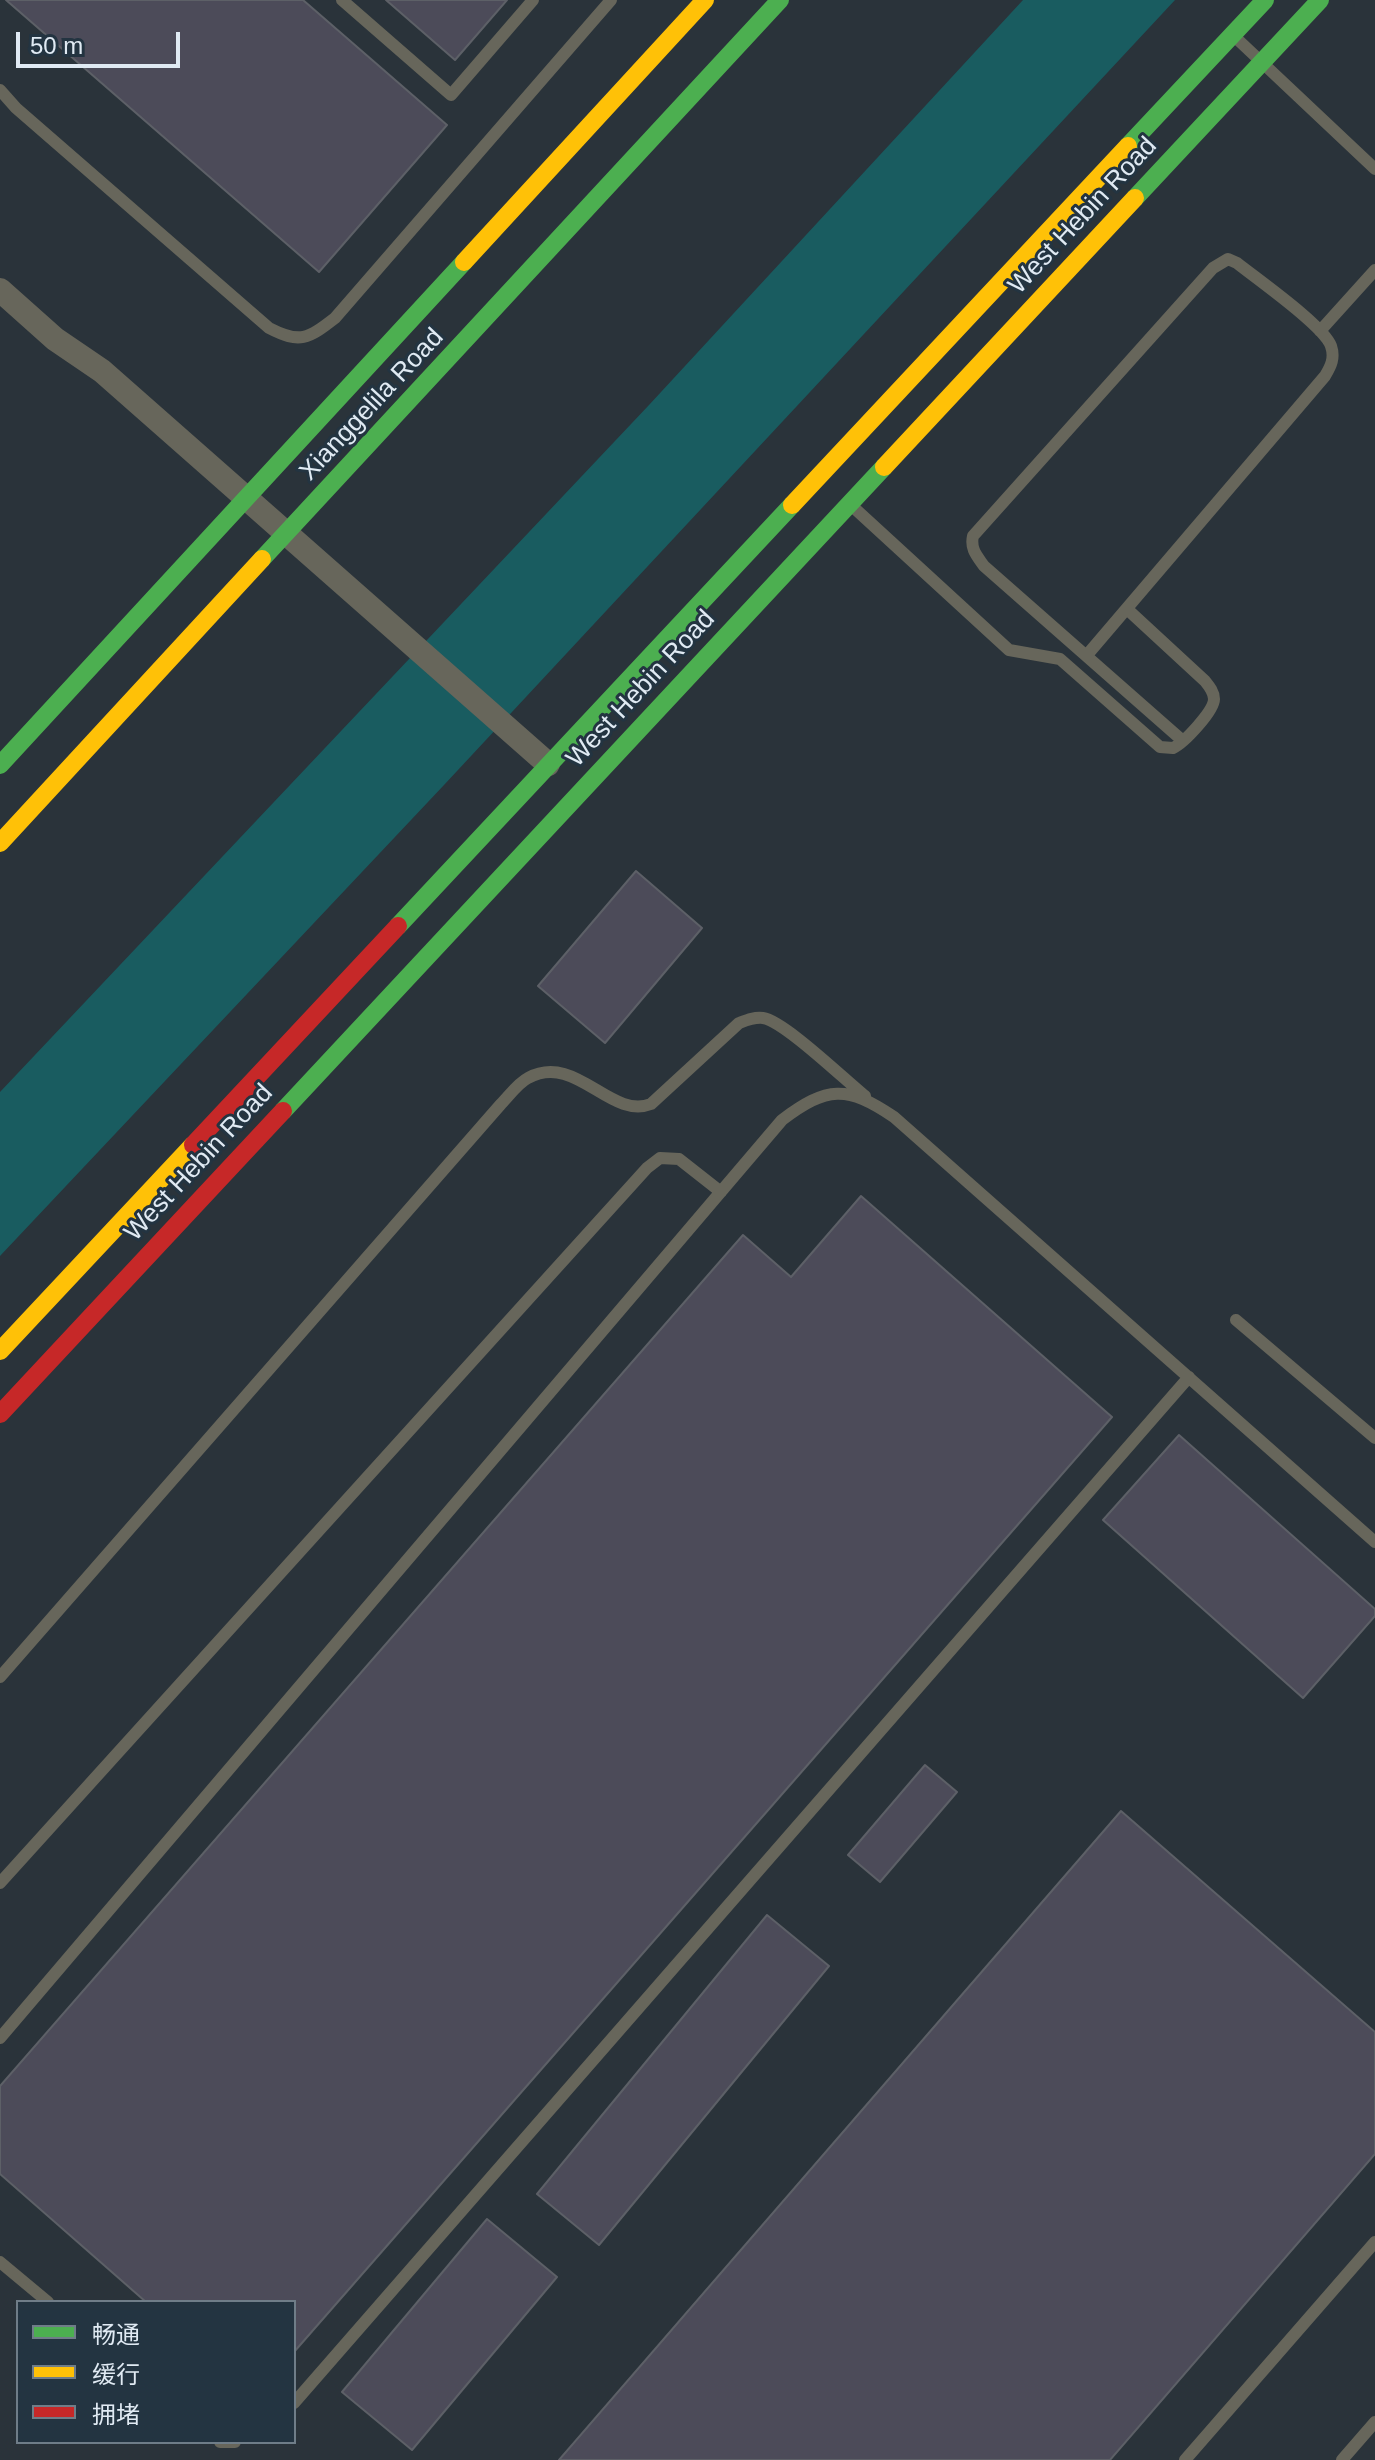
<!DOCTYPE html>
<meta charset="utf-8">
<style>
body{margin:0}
#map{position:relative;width:1375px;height:2460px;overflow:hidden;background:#2a333a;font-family:Helvetica,"Noto Sans SC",sans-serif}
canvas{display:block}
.legend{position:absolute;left:16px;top:2300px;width:280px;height:144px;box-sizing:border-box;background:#233441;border:2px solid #6f7d88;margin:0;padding:10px 14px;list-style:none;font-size:24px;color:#e0eaf3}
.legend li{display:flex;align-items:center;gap:16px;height:40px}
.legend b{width:40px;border:2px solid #6f7d88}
.scale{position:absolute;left:16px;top:32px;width:164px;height:36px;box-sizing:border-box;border:4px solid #e0eaf3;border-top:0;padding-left:10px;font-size:24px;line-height:28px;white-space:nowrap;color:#e0eaf3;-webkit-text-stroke:6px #233441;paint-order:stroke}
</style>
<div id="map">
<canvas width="1375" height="2460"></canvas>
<ul class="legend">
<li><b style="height:10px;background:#4caf50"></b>畅通</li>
<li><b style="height:10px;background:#ffc107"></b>缓行</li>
<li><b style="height:10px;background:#c62828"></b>拥堵</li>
</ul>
<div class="scale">50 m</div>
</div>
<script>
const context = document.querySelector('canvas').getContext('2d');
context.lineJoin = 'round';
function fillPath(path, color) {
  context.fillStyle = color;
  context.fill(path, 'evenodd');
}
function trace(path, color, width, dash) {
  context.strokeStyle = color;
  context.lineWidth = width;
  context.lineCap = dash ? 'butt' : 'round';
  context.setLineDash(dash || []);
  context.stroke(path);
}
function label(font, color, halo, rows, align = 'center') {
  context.font = font + ' Helvetica,sans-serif';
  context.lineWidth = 6;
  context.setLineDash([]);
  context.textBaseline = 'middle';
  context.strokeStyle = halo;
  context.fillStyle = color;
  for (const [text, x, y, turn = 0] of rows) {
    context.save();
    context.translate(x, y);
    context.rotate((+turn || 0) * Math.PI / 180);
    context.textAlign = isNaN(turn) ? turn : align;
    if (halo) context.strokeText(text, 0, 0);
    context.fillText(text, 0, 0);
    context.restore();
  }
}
const water = new Path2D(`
 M1023,0H1175L444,785L0,1256V1092L649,405Z`);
const building = new Path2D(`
 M6,0H303L447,125L319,272Z
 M386,0H507L455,60Z
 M636,871L702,928L605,1043L538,986Z
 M861,1196L1112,1417L294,2352V2302H146L0,2174V2086L743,1235L791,1277Z
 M1179,1435L1375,1609V1616L1303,1698L1103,1520Z
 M925,1765L957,1792L880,1882L848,1855Z
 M1121,1811L1375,2032V2154L1110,2460H559Z
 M767,1915L829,1966L599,2245L537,2194Z
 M487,2219L557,2277L412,2450L342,2392Z`);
const lane = new Path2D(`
 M342,0L451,95L533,0
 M1235,37L1375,169
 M0,90L16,108L269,328C300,344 308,339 335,318L611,0
 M1320,331L1375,270
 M852,506L1009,650L1060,659L1160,747L1173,748C1184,743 1214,711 1214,699C1214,692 1209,686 1205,681L1127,609
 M1087,655L1325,376C1331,366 1335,358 1331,346C1324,326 1257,279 1237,263L1228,259L1213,268L973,536C970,549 977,556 984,566L1183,741
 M1236,1320L1375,1438
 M0,1677L501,1104C509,1096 518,1083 528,1078C576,1052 610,1120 651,1104L739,1023C747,1020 754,1017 763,1018C784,1021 845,1080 865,1096
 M0,1883L647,1168L660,1158L679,1159L721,1192
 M0,2038L782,1120C827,1086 847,1085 894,1117L1375,1542
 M0,2262L48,2302
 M294,2403L1189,1377
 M220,2442H235
 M1185,2460L1375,2242
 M1342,2460L1375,2422`);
const street = new Path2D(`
 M0,290L55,339L102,371L548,764`);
const fast = new Path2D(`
 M1128,146L1265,0
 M1135,198L1320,0
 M262,559L780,0
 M0,765L464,262
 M398,926L792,505
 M283,1111L884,467`);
const slow = new Path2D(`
 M464,262L705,0
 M884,467L1135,198
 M792,505L1128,146
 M0,843L262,559
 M0,1351L193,1145`);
const jam = new Path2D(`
 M193,1145L398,926
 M0,1414L283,1111`);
const streetNames = [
 ["West Hebin Road",1083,216,-47],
 ["Xianggelila Road",372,405,-47],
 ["West Hebin Road",641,689,-47],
 ["West Hebin Road",199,1163,-47]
];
fillPath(water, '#195c60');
fillPath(building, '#4c4b59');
trace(building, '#5d6067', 2);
trace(lane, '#67665b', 12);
trace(street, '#67665b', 24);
trace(fast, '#4caf50', 18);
trace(slow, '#ffc107', 18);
trace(jam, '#c62828', 18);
label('26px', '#e0eaf3', '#233441', streetNames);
</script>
